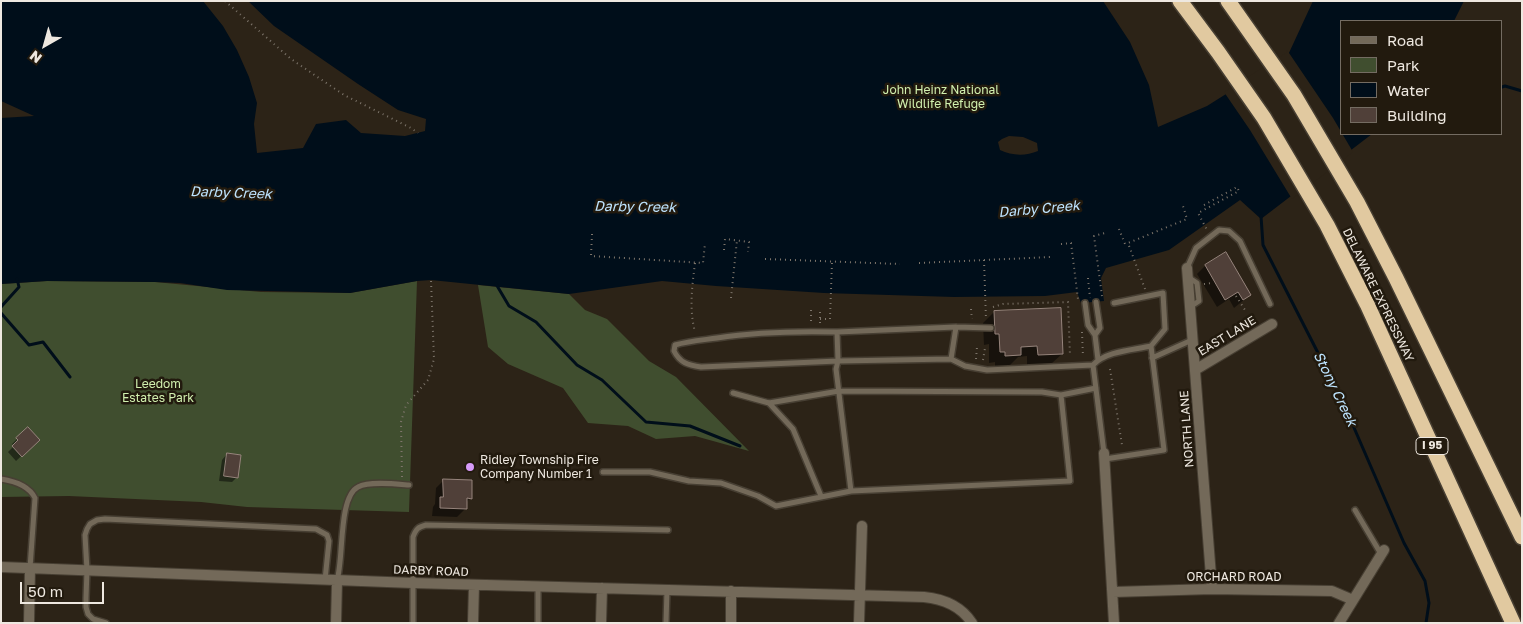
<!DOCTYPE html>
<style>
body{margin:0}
#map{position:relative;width:1523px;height:624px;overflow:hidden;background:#2c2317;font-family:"Golos Text",sans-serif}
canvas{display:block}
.frame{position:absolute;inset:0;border:2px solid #eee8e0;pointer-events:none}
.legend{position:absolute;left:1340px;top:20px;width:162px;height:115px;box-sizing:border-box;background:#221a0e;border:1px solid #746c62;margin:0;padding:6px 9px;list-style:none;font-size:15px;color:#eee8e0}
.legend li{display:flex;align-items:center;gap:10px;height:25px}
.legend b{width:25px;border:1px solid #746c62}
.north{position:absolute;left:20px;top:20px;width:50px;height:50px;-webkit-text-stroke:4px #221a0e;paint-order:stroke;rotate:218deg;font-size:14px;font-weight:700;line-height:20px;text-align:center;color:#eee8e0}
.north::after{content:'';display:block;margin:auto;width:18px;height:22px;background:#eee8e0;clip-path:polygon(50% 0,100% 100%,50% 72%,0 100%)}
.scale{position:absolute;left:20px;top:582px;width:84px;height:22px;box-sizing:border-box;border:2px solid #eee8e0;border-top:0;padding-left:6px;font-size:15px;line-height:18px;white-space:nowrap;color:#eee8e0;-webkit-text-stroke:4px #221a0e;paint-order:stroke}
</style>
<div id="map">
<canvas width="1523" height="624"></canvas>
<div class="frame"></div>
<ul class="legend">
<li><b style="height:6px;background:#736959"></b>Road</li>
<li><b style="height:14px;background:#404e2f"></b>Park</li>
<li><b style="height:14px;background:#000e1a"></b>Water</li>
<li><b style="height:14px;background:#504039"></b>Building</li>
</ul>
<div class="north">N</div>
<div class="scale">50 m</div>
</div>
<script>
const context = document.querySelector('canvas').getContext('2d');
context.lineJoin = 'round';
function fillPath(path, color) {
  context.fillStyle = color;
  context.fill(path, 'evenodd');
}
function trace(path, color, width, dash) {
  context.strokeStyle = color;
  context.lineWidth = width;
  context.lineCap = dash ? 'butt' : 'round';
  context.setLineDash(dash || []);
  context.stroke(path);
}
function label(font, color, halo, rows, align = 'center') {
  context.font = font + ' "Golos Text",sans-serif';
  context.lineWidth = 5;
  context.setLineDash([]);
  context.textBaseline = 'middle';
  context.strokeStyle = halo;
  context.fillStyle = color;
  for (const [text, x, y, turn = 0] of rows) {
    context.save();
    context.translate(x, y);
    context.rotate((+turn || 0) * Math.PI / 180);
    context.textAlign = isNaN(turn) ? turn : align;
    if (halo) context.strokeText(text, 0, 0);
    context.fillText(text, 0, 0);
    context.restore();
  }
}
const green = new Path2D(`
 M47,281L155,282L261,292L350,293L417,281L409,512L247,507L201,502L69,496L1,497V284Z
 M478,285L569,294L585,310L607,319L649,361L676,377L749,451L695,436L656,439L628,426L588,423L563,388L508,364L488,347Z`);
const water = new Path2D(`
 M1,1H203L223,26L237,50L249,77L257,103L254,124L257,153L303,148L316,124L346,120L361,133L405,136L425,131L426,119L398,110L358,84L274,26L248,1H1103L1130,42L1149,85L1158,127L1207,106L1288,55L1313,1H1464L1454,21H1342V134H1372L1261,219L1240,200L1169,250L1106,268L1101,278L1104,301L1081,303L1077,292L1045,296L954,297L824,293L716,286L662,281L569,294L431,280L417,281L350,293L227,290L180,283L155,282L47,281L1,284V118L34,116L1,101ZM1009,136L1023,137L1037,143L1038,151C1026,156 1012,156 1000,150L998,142L1002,139Z`);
const pier = new Path2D(`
 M1287,50L1333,118L1353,152L1292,199L1250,130L1224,92L1286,53Z`);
const shadow = new Path2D(`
 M1225,254L1250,295L1234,308L1229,299L1217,307L1197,274L1205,266Z
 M994,312L1062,354L1051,364L1027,365V356L1018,357L1009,366H995V362L989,363V344L984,345L983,323Z
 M28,428L38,440L16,461L8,452L14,446L12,444Z
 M227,454L237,477L232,482L219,481L222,460Z
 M444,480L470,498L466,503L465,509L457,517L432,516L433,507L435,504L436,488Z`);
const stream = new Path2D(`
 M1502,87L1505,86L1522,91
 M1261,216L1263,245L1342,400L1404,543L1425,581L1429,603L1426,623
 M496,284L509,306L536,322L577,365L602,380L646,422L690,426L740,446
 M1,307L19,287L17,279
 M1,313L29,345L43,342L70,377`);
const building = new Path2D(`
 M1226,252L1251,295L1243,300L1238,292L1225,300L1205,265Z
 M1061,308L1063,354L1038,355L1037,346L1021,347V355L1005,356V352H1000L999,334H995L994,311Z
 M28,427L40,440L22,457L12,446L18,440L16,438Z
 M227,453L241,455L238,478L224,476Z
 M443,479L472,480V499L467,498V509L440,508V497H443Z`);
const path = new Path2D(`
 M225,1L291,59L344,95L411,128L418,133
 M1204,205L1237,187L1239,191L1198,213L1207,230
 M1119,229L1125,244L1128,243
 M592,234L591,256L703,263L705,243
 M1061,244L1071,243L1078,299
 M724,250L725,239L749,242L748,252
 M765,259L900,264
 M984,260L986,320
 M695,263C692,287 689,309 695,332
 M919,263L1051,257
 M1088,278L1090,298
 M1204,284L1212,283
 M1145,289L1128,243L1187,219L1182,203
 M1102,296L1094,236L1105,233
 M1236,296L1245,310
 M731,298L737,240
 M993,307L1003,304L1068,302L1070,356
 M971,309L972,319
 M811,310V323
 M820,319H830L832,262
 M820,323V311
 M1082,332L1083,357
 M976,359L977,347
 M983,360L985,348
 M1110,369L1122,445
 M402,477L401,422L406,405L428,380L434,359L431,280`);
const service = new Path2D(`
 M1187,268L1196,248L1219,230L1229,231L1240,241L1270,304
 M1188,277L1197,283L1199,301L1190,307
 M1096,302L1100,328L1095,335L1098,360
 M1085,303L1088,325L1095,335
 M1114,303L1163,293L1165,329L1151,346
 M956,327L991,328
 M1152,358L1192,340
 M951,359L956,327L837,332L838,361L951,359L965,366L987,370L1093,365
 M733,393L769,403L839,391L1042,392L1061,395L1070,481L851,491L836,369L838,361L701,367C688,365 680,363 674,351L675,345C689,341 703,340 717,338C756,332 797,331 837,332
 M1061,395L1096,388
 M769,403L793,429L821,496
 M1104,453L1093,365C1106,351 1133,350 1151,346L1164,450L1105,459
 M603,472H650L689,481L721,483L758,496L776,506L851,491
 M1,479C14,481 29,486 35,498L30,568
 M1355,510L1381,554
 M337,580C344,559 338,497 358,487C369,481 396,484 409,485
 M106,623L93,619L88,614L86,607V598L87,570L85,535L87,529L90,524L97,520L105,519L316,529L327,535L329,541L325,580
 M413,623V537C416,529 418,527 426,525L668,530
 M538,623V587
 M666,623L667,590`);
const minor = new Path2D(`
 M1187,268L1212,589
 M1195,370L1272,324
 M1104,453L1114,623
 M1,567L413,583L924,597C944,599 961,606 972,623
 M1113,592L1212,589L1332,591L1353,600
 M29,623L30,568
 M336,623L337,581
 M473,623L474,585
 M601,623L602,588
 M731,623V591
 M859,623L862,526
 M1339,623L1384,550`);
const motorway = new Path2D(`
 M1180,1L1218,52L1264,118L1327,225L1367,304L1513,623
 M1228,1L1294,95L1357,202L1396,278L1522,537`);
const markers = [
 [470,467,5,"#d79bf9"]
];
const shields = [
 [1432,446,32]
];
const shieldNames = [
 ["I 95",1432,446]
];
const parkNames = [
 ["John Heinz National",941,90],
 ["Wildlife Refuge",941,104],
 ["Leedom",158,384],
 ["Estates Park",158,398]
];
const streetNames = [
 ["DELAWARE EXPRESSWAY",1378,295,64],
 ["EAST LANE",1227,336,-31],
 ["NORTH LANE",1187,429,-94],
 ["DARBY ROAD",431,571,2],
 ["ORCHARD ROAD",1234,577]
];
const poiNames = [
 ["Ridley Township Fire",480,460],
 ["Company Number 1",480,474]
];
const waterNames = [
 ["Darby Creek",231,193,2],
 ["Darby Creek",635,207,1],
 ["Darby Creek",1039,209,-5],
 ["Stony Creek",1335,389,64]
];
fillPath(green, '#404e2f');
fillPath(water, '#000e1a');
fillPath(pier, '#2c2317');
fillPath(shadow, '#0007');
trace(stream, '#000e1a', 3);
fillPath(building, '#504039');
trace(building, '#96847c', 1);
trace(service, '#473f33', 8);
trace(minor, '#473f33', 12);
trace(motorway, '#473f33', 18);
trace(path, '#7d756b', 2, [1, 4]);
trace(service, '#736959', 5);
trace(minor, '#736959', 10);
trace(motorway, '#e1c9a0', 15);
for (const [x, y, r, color] of markers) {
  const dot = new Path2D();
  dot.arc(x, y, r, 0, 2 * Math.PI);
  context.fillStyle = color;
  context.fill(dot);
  trace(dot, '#221a0e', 2);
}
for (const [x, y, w] of shields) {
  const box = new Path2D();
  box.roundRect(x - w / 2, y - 8.5, w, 17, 4);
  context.fillStyle = '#221a0e';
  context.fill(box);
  trace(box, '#eee8e0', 1);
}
label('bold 11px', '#eee8e0', null, shieldNames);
label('12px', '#d2f0af', '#221a0e', parkNames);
label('12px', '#eee8e0', '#221a0e', streetNames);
label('12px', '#eee8e0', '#221a0e', poiNames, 'left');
label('italic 14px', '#bee4ff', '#221a0e', waterNames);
</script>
